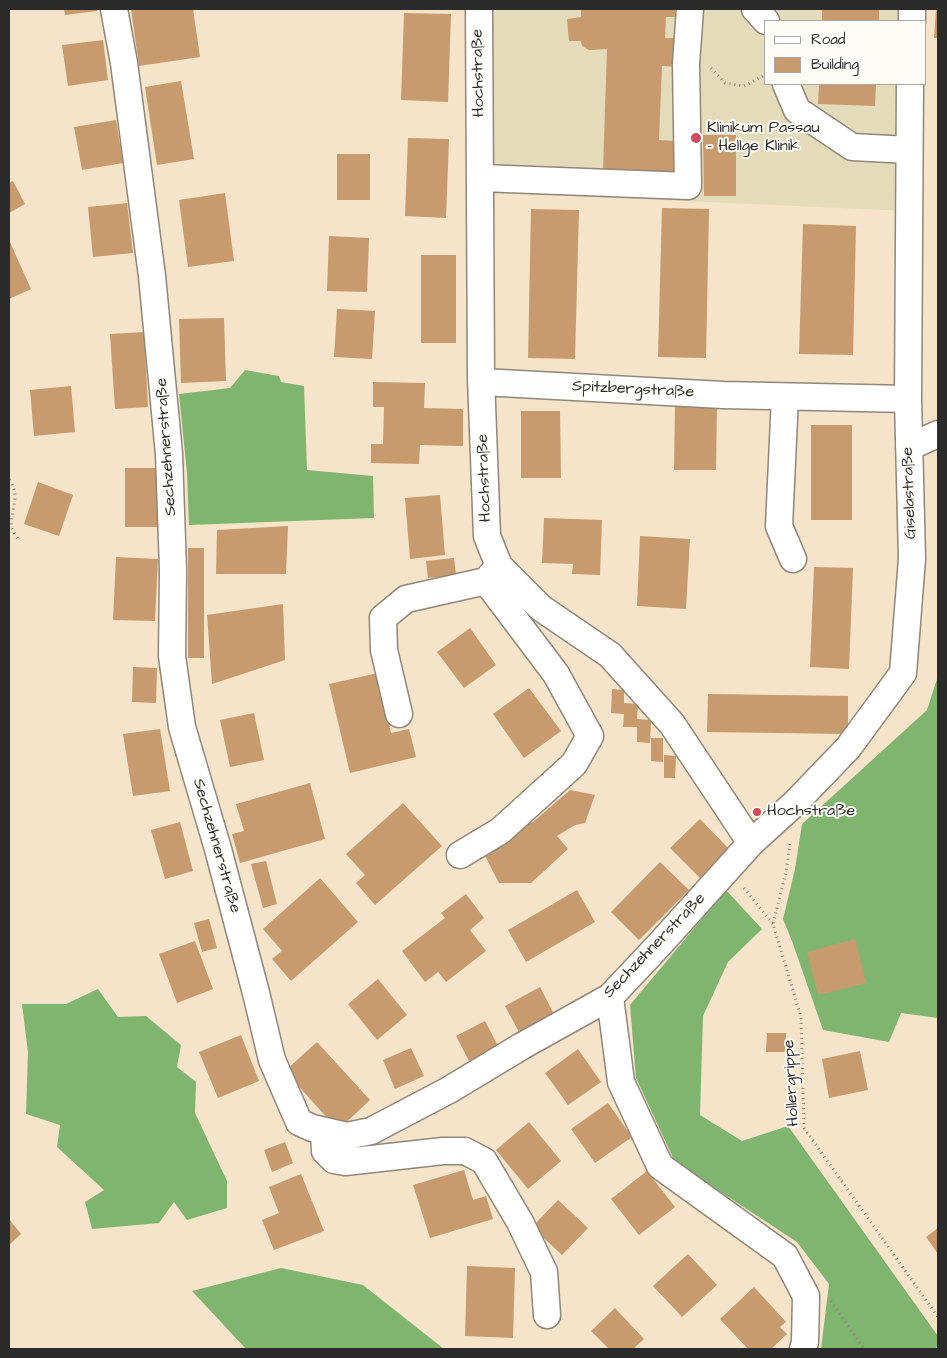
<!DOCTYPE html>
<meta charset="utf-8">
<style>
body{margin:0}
#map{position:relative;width:947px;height:1358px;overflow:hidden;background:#f5e3ca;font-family:"Architects Daughter",sans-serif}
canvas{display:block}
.frame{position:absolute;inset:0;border:10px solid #2b2b2b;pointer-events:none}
.legend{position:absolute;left:764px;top:20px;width:162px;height:65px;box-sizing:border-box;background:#fdfcf7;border:1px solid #a9a8a5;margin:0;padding:6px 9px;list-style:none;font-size:15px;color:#2b2b2b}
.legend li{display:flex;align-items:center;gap:10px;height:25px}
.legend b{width:25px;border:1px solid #a9a8a5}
</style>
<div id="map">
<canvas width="947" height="1358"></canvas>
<div class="frame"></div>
<ul class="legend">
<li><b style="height:6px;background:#fff"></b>Road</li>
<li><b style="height:14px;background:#c79b6d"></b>Building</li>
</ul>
</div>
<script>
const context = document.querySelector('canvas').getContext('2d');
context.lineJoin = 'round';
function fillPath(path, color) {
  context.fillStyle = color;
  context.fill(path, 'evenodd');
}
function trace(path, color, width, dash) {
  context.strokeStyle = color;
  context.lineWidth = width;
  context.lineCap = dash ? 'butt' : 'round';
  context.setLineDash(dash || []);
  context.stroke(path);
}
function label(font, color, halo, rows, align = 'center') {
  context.font = font + ' "Architects Daughter",sans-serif';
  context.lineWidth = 4;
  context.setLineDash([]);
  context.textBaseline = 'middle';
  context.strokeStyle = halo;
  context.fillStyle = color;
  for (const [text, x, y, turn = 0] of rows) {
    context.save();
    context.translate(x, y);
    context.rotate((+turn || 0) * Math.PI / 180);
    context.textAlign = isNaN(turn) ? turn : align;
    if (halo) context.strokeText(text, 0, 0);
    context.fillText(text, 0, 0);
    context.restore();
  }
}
const built = new Path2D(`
 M479,9H914V21H766V84H913L910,211L481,192Z`);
const forest = new Path2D(`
 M245,370L279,376L281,382L304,386L307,470L373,476L374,518L189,525L187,473L179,394L230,388Z
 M938,676V1018L901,1013L889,1042L823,1030L792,941L783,919L795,869L802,824L927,710Z
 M726,890L762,929L728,962L703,1016L700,1115L742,1141L788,1126L938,1336V1349H821L829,1284L797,1242L675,1162L636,1078L630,1005Z
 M98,989L118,1017L146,1016L181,1045L177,1067L196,1082L195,1113L227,1181V1208L187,1220L174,1202L159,1223L92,1229L85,1202L104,1190L57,1147L60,1125L26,1114L28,1052L22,1004H66Z
 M281,1268L363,1285L444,1349H246L192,1291Z`);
const building = new Path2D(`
 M64,9H97V11L65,15Z
 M131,9H193L200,57L139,66Z
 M581,9H675V17H666L665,38H681L680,67L662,66L659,140L680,141L679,173L603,170L607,49L589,50L582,46L581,41H569L567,19L581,17Z
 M822,9H879V21H822Z
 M936,9H938V38H934Z
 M404,13L451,14L448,102L401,100Z
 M103,40L108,80L68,86L62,45Z
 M181,81L194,159L157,165L145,87Z
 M819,84H876L875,106L818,104Z
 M116,120L123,163L82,170L74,127Z
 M703,135H736V196H704Z
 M408,138L449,139L446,218L405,216Z
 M337,154H370V200H337Z
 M13,181L25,204L9,213V183Z
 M225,193L234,261L188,267L179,200Z
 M127,203L133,253L93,257L88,207Z
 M662,208L709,209L706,358L658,357Z
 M531,209L579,210L575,359L528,358Z
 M803,224L856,226L853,355L799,354Z
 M329,236L369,238L367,292L327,291Z
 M9,240L31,289L9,299Z
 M421,255H456V343H421Z
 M337,309L375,311L372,359L334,357Z
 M224,318L226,381L181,383L179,319Z
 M144,332L148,407L115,409L110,334Z
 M373,382L425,383L424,408L463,409V446L420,445L419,464L371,463V444H383L384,407H373Z
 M71,386L75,432L34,436L30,390Z
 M675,404H717L716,470H674Z
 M521,411H560L561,478H521Z
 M811,425H852V520H811Z
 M125,468H159V527H125Z
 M38,482L73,495L59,536L24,524Z
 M440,495L445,555L410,559L405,498Z
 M544,518L602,520L600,575L572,574L573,564L542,563Z
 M288,526L286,574H216L217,530Z
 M640,536L690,539L686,609L637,606Z
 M188,548H204V658H188Z
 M116,557L158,559L155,621L113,620Z
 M454,558L456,575L428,578L426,561Z
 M814,567L853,568L849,669L810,667Z
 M283,604L285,660L212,684L207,615Z
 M470,628L496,665L464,688L437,652Z
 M133,667L157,668L156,703L132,702Z
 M378,673L391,733L409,729L416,757L350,773L329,684Z
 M529,688L561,731L524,758L493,714Z
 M612,689L624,690V703L638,704L637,719L651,720L650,743L637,742V727H623L624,714L611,713Z
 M708,694L848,696V734L707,732Z
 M254,713L264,760L230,767L220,720Z
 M160,729L170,791L133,796L123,734Z
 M651,738H663V762L651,761Z
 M664,755L676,756L675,778H664Z
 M310,783L325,839L240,863L232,834L244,831L236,804Z
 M570,790L595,795L585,823L575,825L557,836L568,849L531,883H499L483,852L518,823L533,822Z
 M403,803L442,846L375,905L356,883L365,875L346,854Z
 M700,819L729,849L700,878L670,848Z
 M180,822L193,871L165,879L151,830Z
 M266,861L277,904L263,908L251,864Z
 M660,862L689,890L639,940L611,912Z
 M320,878L358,922L291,981L272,959L282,951L263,929Z
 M577,890L595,922L526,962L508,930Z
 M466,894L484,918L470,930L486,951L446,982L438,972L425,982L402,951L445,918L441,913Z
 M209,919L217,948L202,952L194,923Z
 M855,939L866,983L818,995L807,952Z
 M195,941L213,989L177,1003L159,954Z
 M378,979L407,1015L377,1040L348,1004Z
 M540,987L555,1016L520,1034L505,1006Z
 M485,1021L498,1046L469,1061L456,1036Z
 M767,1033H786L785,1052H766Z
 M241,1035L259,1081L218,1098L199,1052Z
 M317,1042L370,1100L338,1130L285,1071Z
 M411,1048L424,1076L395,1089L383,1060Z
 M578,1049L601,1082L568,1105L545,1073Z
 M860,1051L868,1090L829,1098L822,1059Z
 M608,1103L632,1137L595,1163L571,1129Z
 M529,1122L561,1161L528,1189L496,1150Z
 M285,1142L293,1163L272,1172L264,1150Z
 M464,1170L473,1200L486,1196L493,1219L430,1238L413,1185Z
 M647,1171L675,1207L639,1235L611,1199Z
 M301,1174L324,1231L274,1250L262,1220L279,1213L269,1187Z
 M558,1200L588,1228L562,1255L532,1227Z
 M9,1219L21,1234L9,1245Z
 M938,1228V1254L926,1237Z
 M688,1254L717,1285L682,1317L653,1286Z
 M467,1266L515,1268L513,1338L465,1336Z
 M754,1287L786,1322L780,1327L787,1334L771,1349H748L720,1319Z
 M615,1308L644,1339L633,1349H609L591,1331Z`);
const path = new Path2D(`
 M711,68L725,83L744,86L763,76
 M9,480C22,496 9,512 12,528C13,531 16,536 18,539
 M790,844L786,872L773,924L801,1017L804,1128L938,1317
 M744,888L773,924
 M831,1301L864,1349`);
const minor = new Path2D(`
 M114,9L124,63L152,276L169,454L173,570L172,656L182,727L218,849L256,993L272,1060L299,1122L312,1128L347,1136L371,1131L449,1090L522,1046L610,997L659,945L751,843L795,803L848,748L903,673L912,559L908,399L910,84
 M479,9L481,378L487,536L499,566L541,608L610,655L672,724L751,843
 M755,9L766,21
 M912,21V9
 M786,84L797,110L852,147L909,150
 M481,178L688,186L686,64L690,9
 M482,382L723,395L908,399
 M785,397L779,526L793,559
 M909,447L938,434
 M399,714L384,650L383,618L406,599L486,581L497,568
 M460,855L500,831L574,764L590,736L556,674L486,581
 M610,997L621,1082L660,1166L785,1256L806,1296L805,1342L803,1349
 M324,1132L325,1151L334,1160L345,1162L443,1151H465L484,1161L520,1222L544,1272L547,1315`);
const markers = [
 [696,138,6,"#d1495b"],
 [757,812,5,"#d1495b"]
];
const streetNames = [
 ["Hochstraße",479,73,-91],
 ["Spitzbergstraße",633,390,3],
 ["Sechzehnerstraße",167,447,-94],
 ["Hochstraße",485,478,-92],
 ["Giselastraße",910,493,-92],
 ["Sechzehnerstraße",216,846,74],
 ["Sechzehnerstraße",655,946,-46],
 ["Hollergrippe",792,1083,-93]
];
const poiNames = [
 ["Klinikum Passau",707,129],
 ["- Hellge Klinik",707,147],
 ["Hochstraße",767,812]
];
fillPath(built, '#e4dbba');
fillPath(forest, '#80b570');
fillPath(building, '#c79b6d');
trace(minor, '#90877a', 29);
trace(path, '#90877a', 3, [1, 4]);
trace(minor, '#fff', 26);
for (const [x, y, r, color] of markers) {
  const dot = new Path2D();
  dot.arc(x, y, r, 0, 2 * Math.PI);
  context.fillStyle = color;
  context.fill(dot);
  trace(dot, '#fdfcf7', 2);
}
label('16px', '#2b2b2b', '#fdfcf7', streetNames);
label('16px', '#2b2b2b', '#fdfcf7', poiNames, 'left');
</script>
